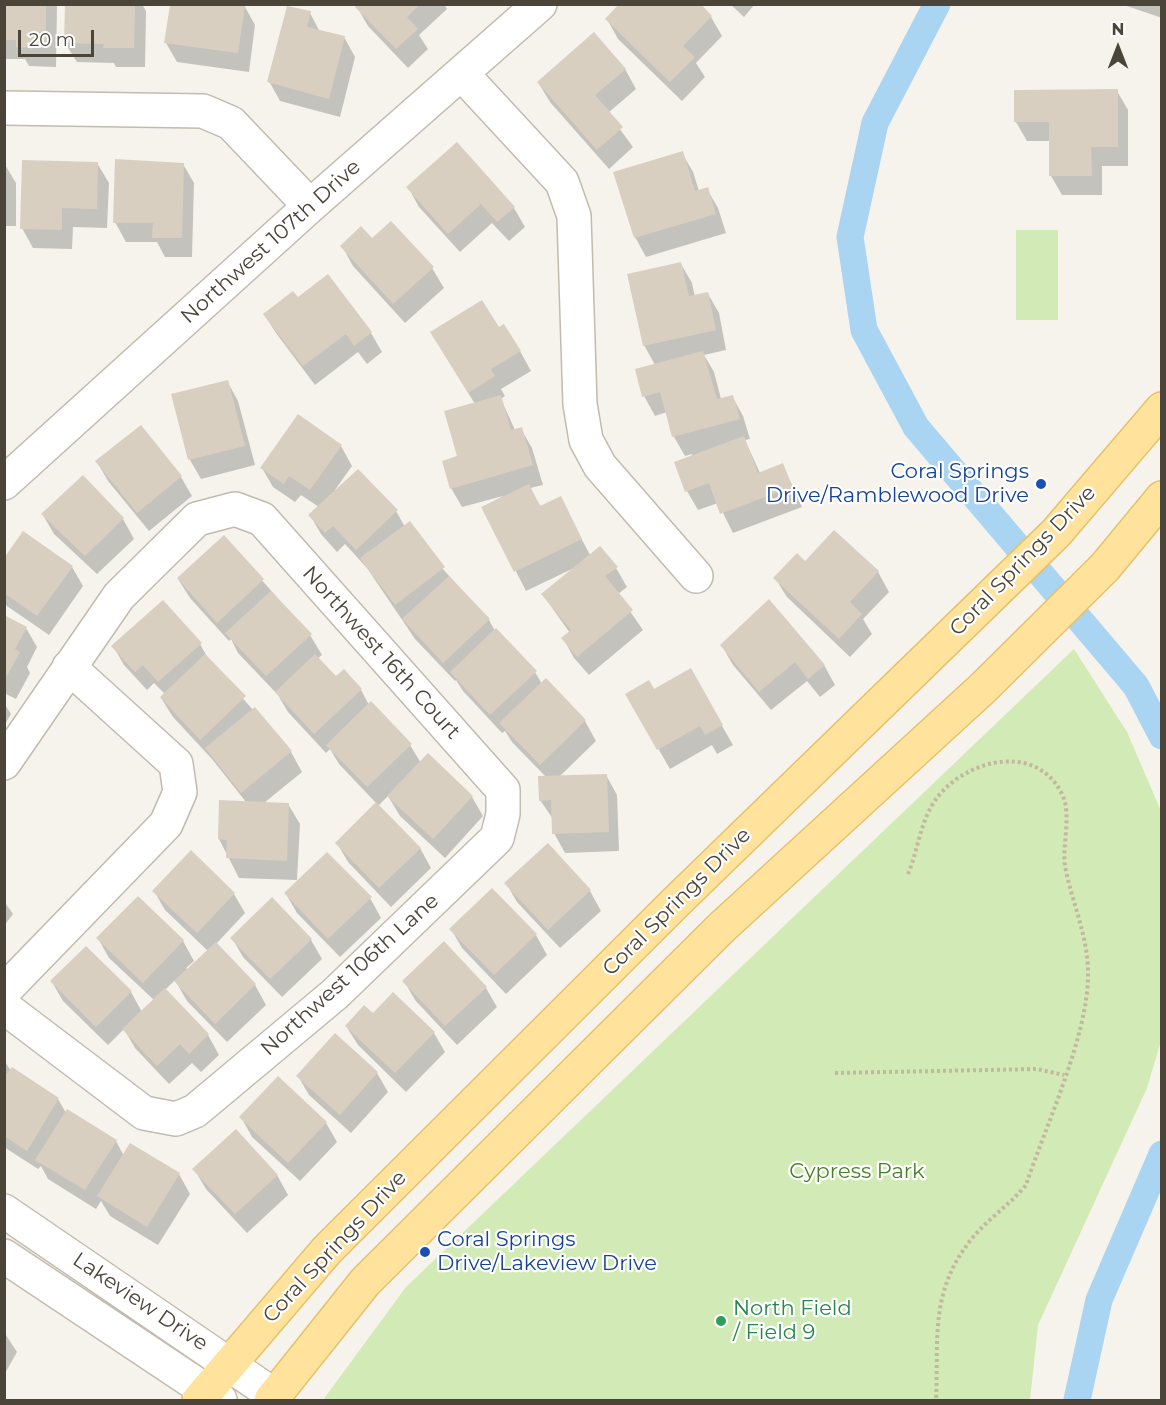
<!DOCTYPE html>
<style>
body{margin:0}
#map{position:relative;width:1166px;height:1405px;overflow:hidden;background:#f6f3ec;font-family:Montserrat,sans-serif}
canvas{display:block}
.frame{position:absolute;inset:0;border:6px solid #4b4439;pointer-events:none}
.north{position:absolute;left:1088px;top:18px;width:60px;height:60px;-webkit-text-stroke:4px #fff;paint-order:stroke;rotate:0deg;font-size:16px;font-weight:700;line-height:24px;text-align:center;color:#4b4439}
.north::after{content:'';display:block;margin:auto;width:21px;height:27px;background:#4b4439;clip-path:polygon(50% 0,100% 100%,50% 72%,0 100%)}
.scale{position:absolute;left:18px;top:30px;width:76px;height:27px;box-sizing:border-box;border:3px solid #4b4439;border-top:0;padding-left:8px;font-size:18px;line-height:21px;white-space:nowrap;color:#4b4439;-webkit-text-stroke:4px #fff;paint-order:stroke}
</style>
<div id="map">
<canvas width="1166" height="1405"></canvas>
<div class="frame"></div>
<div class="north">N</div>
<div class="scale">20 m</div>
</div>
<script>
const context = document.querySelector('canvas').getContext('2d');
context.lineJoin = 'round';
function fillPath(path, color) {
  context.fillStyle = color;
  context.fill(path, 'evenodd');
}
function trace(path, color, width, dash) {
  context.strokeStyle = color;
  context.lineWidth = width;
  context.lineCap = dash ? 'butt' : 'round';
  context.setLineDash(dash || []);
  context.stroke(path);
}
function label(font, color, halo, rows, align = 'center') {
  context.font = font + ' Montserrat,sans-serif';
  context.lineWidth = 4.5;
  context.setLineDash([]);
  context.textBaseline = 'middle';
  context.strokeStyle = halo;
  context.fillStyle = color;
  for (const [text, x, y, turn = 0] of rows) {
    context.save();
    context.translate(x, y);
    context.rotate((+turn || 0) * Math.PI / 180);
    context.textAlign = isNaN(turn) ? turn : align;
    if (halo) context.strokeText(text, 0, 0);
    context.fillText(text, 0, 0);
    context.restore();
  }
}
const green = new Path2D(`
 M1016,230H1058V320H1016Z
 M1074,649L1127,732L1161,811V1041L1147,1088L1038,1325L1030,1400H323L406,1287Z`);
const shadow = new Path2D(`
 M4,4H57L56,67L29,66L25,59H4Z
 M66,4H142L146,11L145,67H116L114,63L77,62L65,43Z
 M171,4L244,5L255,25L249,72L177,62L166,43Z
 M360,4H444L447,9L419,35L428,49L408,68L368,26L357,7Z
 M730,4H755L744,17Z
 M1121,4H1162V18Z
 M310,13L320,32L344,37L355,57L340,117L280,101L269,81Z
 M711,17L722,36L696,63L705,77L682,101L618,39L607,19Z
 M625,69L636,89L608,113L633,147L609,169L550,102L538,82Z
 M1117,91L1128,110V166H1102V195H1062L1051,176V141H1027L1016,122Z
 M457,144L514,208L525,227L509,241L492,223L460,252L419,207L408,187Z
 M682,153L693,172L699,191L707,189L718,208L726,233L646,257L635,237Z
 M4,163L16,183V226H4Z
 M97,163L109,183L107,228L73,227L72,249L33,248L22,228Z
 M183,164L194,183L192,257H165L157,242H126L115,222Z
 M372,241L432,268L444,288L405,323L353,266L342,246Z
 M681,264L692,283L695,297L708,294L719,313L726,350L704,355L714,372L721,399L732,396L743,416L750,439L745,440L760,473L783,465L802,507L733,533L718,503L698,510L687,491L692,454L685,456L674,437L667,412L655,416L644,396L655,365L644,345Z
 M328,276L371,333L382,352L367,364L358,352L315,385L276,333L264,314L297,299Z
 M499,330L520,351L531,371L501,389L505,396L501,399L515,430L521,429L532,448L543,485L530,488L541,507L560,498L590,555L616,568L627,587L618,594L643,630L589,675L574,658L563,638L570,633L543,595L574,568L526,591L483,507L503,496L462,507L451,488L475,404L443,352Z
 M227,381L238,401L255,465L201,479L190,460Z
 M140,427L181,477L192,496L149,531L108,481L97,462Z
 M341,446L352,466L335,490L396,511L405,527L489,620L495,631L535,672L542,684L546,680L585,721L596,741L559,777L606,775L617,795L619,851L565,853L554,833L553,819L540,800L546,777L512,742L505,731L502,733L463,691L456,680L455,681L415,639L367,568L345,544L337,552L321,534L310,515L319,507L301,495L295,502L273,487L262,468Z
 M83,477L123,519L134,539L97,574L54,534L43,515Z
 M224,537L310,635L322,655L317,659L335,678L343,671L361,690L369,705L410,745L421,763L472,797L483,816L445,858L400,816L388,796L378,806L420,848L431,868L391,907L348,862L337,843L377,804L339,764L330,749L326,753L288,712L278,695L238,653L231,639L229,641L190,598L178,579Z
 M4,560L72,567L83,586L49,635L4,604Z
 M805,563L878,572L889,592L863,619L872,634L850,657L787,597L775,578Z
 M4,617L26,628L37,647L27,667L30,673L16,699L4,693Z
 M200,644L210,662L291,752L302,772L264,803L288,804L300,824L297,880L239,878L219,839L246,802L212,759L173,717L161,698L165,694L154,683L147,690L124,665L113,646Z
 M722,646L824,665L835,685L820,697L807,681L771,710L733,665Z
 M690,670L733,745L717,754L712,745L670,769L627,694L654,691Z
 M4,703L11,714L4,726Z
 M547,845L590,891L601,911L560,948L517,902L506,883Z
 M492,890L536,935L547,955L506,994L462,948L451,929Z
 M154,891L234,894L245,913L216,944L255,985L266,1005L227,1042L187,1001L175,980L165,990L208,1035L219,1055L201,1072L192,1063L169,1084L135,1048L124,1029L108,1045L63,1001L52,982L131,992L142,1012L154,1000L109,958L98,938L183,941L194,961L186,968L188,970L208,951L165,910Z
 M286,894L370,898L381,918L340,957L297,913Z
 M4,901L13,914L4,926Z
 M232,938L311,940L322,959L282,997L243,957Z
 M404,981L486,988L497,1007L457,1045L415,1000Z
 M346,1026L434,1033L445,1052L406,1092L358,1045Z
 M335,1035L377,1073L388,1092L351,1133L309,1095L298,1076Z
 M4,1060L11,1071L58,1099L66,1113L116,1141L124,1156L179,1174L190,1194L158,1245L110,1216L101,1201L96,1209L48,1179L41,1166L38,1169L4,1147Z
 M241,1117L326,1123L337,1142L300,1181L252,1137Z
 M194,1169L277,1175L288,1195L247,1233L206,1189Z
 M4,1332L17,1352L4,1375Z`);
const canal = new Path2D(`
 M937,4L875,123L850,237L864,330L916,427L1136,686L1162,736
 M1077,1400L1099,1300L1162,1154`);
const building = new Path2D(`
 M4,4H46V48L16,47V40H4Z
 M65,4H135L134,48H103L104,44L64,43Z
 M358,4H420L407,17L418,29L396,49L355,7Z
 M619,4H701L712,16L683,46L695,57L670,82L605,19Z
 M170,5H245L238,53L164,43Z
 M287,6L311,11L307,27L345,36L329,99L267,82Z
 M594,32L626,69L595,95L623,127L597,150L537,82Z
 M1118,89V147H1091L1092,176H1049V122H1014V90Z
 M457,142L515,207L497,222L481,204L448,234L406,187Z
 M683,151L695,191L708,187L716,214L634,238L613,172Z
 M115,159L184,163L182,238H152L153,223H113Z
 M22,160L98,162L97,209L62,208V230L20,229Z
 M391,221L434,267L393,304L340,246L361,226L372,238Z
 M681,262L689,296L708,292L716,330L643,346L627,274Z
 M328,274L372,332L354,346L346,334L303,366L263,314L293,291L298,297Z
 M482,300L499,327L504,324L521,351L491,369L495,376L468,393L430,332Z
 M703,351L717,399L733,395L740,419L672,437L660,392L642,397L635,369Z
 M228,380L245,446L188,460L171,394Z
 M501,395L511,430L522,427L533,465L450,489L442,461L457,456L444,411Z
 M298,414L342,445L310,490L289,476L284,484L260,468Z
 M141,425L182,476L137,513L95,461Z
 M744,436L758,473L783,463L792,487L720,514L709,483L685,492L674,462Z
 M358,469L398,510L356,550L333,526L325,533L308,515Z
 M83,475L124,518L85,556L41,514Z
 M529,484L540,506L561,496L582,539L514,572L481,507Z
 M410,521L445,567L395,605L360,558Z
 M834,530L879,571L850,602L862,614L839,639L773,578L797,553L805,561Z
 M23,531L73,566L37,616L4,593V558Z
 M224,535L264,579L217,623L177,578Z
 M600,546L618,567L605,576L633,610L577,657L561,638L571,630L541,594Z
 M449,576L490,619L443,663L402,619Z
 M271,591L312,634L266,676L225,633Z
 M769,599L825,665L808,679L795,662L759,692L720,645Z
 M163,600L202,643L158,682L143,665L135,672L111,646Z
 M4,615L27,627L15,649L20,652L4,681Z
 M496,628L537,671L490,715L450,672Z
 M205,654L246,696L200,740L160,697Z
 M315,654L336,676L344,669L362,689L314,734L275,692Z
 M691,668L723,725L705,735L700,726L657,750L625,694L649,680L654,689Z
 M546,678L586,720L540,765L499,723Z
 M371,701L412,744L367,787L326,745Z
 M255,707L292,751L241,793L205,748Z
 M428,753L473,796L433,839L387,796Z
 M607,774L609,832L552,834L551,800L539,801L538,776Z
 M219,800L289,803L287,861L226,858L227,840L218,839Z
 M376,802L421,848L379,888L335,843Z
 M548,843L591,890L548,930L504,883Z
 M191,850L235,893L197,933L152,891Z
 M327,852L372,897L328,939L284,893Z
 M492,888L537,934L494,975L449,929Z
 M138,896L184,940L143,983L96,938Z
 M272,897L312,939L270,979L230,938Z
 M444,941L487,987L445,1026L402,981Z
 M216,942L256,984L215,1024L174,981Z
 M86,946L132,991L96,1027L50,981Z
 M165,988L209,1034L189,1054L180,1044L157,1066L122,1029Z
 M393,992L435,1032L395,1073L345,1026L364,1005L373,1013Z
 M335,1033L378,1072L340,1115L296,1076Z
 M12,1067L59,1098L27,1151L4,1136V1077Z
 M278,1076L327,1122L288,1163L239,1117Z
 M67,1109L117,1140L85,1190L35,1160Z
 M236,1129L278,1175L235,1214L192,1169Z
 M130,1143L180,1173L147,1227L97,1196Z`);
const path = new Path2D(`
 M908,874C917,853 919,830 930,809C953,763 1034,737 1062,794C1072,814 1062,844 1065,866C1072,903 1089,938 1088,977C1087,1038 1046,1125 1026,1185C1009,1206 986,1220 970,1241C929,1294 939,1339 936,1400
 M835,1073L1037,1069L1064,1075`);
const minor = new Path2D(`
 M463,75L562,182L574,216L580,404L586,440L600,466L696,576
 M4,108L203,111L231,123L310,206
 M4,483L310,206L540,4
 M4,763L119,596L197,519L235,509L262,519L503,790V814L497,838L335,994L195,1111L176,1119L144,1113L4,1007
 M4,991L166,824L180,792L176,764L69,667
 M4,1211L275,1396
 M4,1256L220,1400`);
const major = new Path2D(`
 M199,1400L327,1250L676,902L1056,533L1162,409
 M271,1400L365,1282L721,928L983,688L1105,567L1162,498`);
const markers = [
 [1041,484,6,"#1a4fb4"],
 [425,1252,6,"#1a4fb4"],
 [721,1321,6,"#2e9e5b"]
];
const streetNames = [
 ["Northwest 107th Drive",271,242,-42],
 ["Coral Springs Drive",1023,561,-46],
 ["Northwest 16th Court",381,653,48],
 ["Coral Springs Drive",677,902,-45],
 ["Northwest 106th Lane",350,975,-42],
 ["Coral Springs Drive",335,1247,-47],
 ["Lakeview Drive",140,1302,34]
];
const transitNames = [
 ["Coral Springs",1029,472],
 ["Drive/Ramblewood Drive",1029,496],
 ["Coral Springs",437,1240,"left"],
 ["Drive/Lakeview Drive",437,1264,"left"]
];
const parkNames = [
 ["Cypress Park",857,1172]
];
const leisureNames = [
 ["North Field",733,1309],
 ["/ Field 9",733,1333]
];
fillPath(green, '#d2eab5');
fillPath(shadow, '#0003');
trace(canal, '#a9d4f2', 27);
fillPath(building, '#d8cfc1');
trace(minor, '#c2bbae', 36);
trace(major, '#e6c16a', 36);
trace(path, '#c4b79f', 4, [3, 3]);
trace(minor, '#fff', 33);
trace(major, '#ffe39c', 33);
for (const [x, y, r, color] of markers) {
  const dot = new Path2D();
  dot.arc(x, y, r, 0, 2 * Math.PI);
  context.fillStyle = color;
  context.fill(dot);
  trace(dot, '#fff', 2);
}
label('21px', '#4b4439', '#fff', streetNames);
label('21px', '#164399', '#fff', transitNames, 'right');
label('21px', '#4a7f2a', '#fff', parkNames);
label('21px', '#27864d', '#fff', leisureNames, 'left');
</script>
